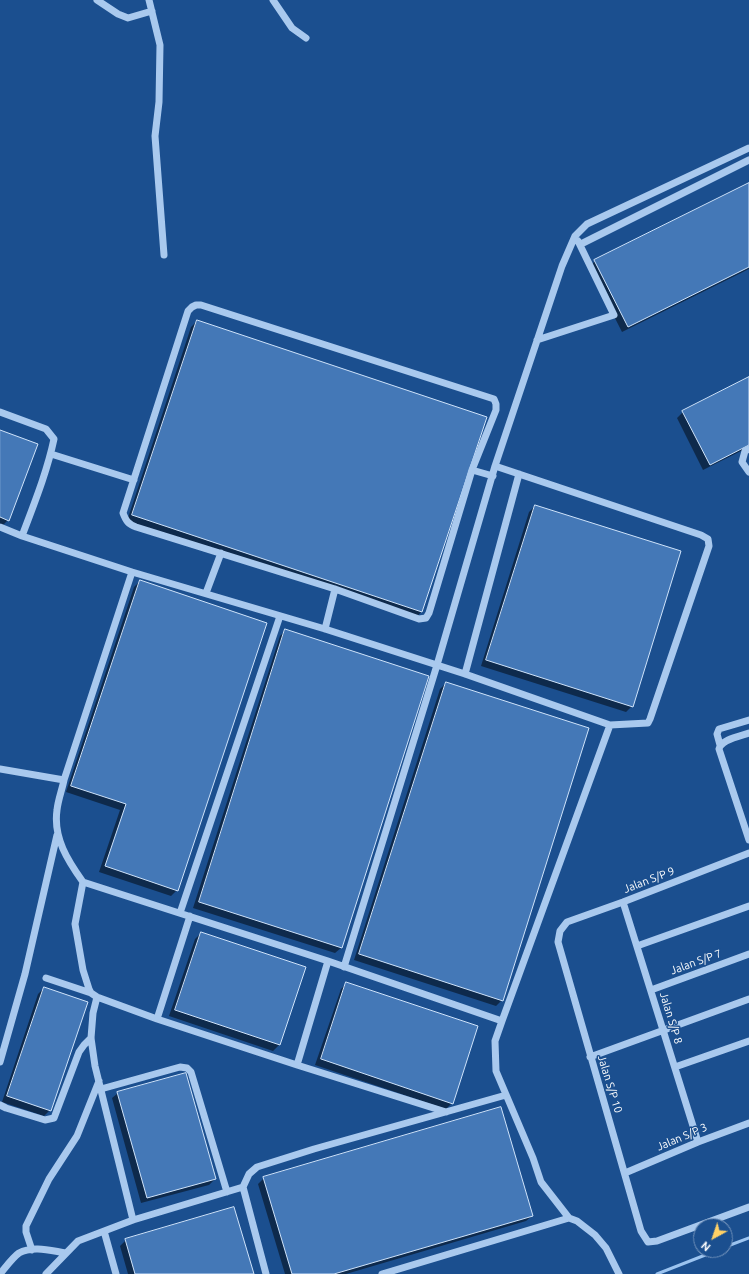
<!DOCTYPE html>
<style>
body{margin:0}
#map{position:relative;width:749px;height:1274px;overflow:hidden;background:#1b4f8f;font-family:Ubuntu,sans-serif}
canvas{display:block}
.north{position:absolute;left:693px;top:1218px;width:40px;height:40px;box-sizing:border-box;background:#1b4f8f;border:1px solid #7695bc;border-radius:50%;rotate:220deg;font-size:11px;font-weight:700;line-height:16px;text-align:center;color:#fff}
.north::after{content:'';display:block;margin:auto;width:14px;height:18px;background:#ffd166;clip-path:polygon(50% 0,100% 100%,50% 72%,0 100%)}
</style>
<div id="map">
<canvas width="749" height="1274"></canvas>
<div class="north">N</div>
</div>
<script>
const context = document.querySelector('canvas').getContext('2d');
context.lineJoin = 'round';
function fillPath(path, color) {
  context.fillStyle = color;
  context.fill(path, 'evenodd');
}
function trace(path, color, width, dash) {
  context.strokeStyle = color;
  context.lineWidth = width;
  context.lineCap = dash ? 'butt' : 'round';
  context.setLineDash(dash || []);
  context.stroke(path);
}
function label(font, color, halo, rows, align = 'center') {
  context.font = font + ' Ubuntu,sans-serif';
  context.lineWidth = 3;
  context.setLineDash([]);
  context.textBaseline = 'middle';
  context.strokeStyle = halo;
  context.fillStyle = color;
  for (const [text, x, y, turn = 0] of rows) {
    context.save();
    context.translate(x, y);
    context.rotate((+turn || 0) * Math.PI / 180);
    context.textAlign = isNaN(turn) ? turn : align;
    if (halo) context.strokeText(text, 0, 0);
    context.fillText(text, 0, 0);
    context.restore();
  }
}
const shadow = new Path2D(`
 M749,185V269L622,332L589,267L595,261Z
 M197,321L421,612L416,618L127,521L191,327Z
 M749,378V447L703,470L677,418L683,412Z
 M0,431L8,520L2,526L0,525Z
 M535,506L632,706L626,712L481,666L529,512Z
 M140,581L177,890L171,896L99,872L120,810L66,792L134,587Z
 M286,630L341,948L335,953L193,908L280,636Z
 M446,683L502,1000L496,1006L354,960L440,689Z
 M201,933L304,968L279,1045L273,1051L169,1016L195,939Z
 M347,983L452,1103L446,1109L315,1065L341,989Z
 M44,988L50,1110L44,1116L2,1102L38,994Z
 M118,1093L215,1179L209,1185L141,1203L112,1098Z
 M264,1178L532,1216L526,1221L346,1274H285L258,1184Z
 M126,1240L253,1274H128L120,1246Z`);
const stream = new Path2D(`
 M725,1247L749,1238
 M657,1274L718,1250`);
const building = new Path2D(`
 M749,183V267L628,327L594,260Z
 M197,320L487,417L422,612L132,515Z
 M749,377V445L710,465L682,411Z
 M0,430L38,444L9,521L0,517Z
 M535,505L681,551L633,707L486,660Z
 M140,580L267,623L178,891L105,866L126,804L71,786Z
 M285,629L429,676L342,948L199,902Z
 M446,682L589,728L503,1001L359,954Z
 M201,932L306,967L280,1045L175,1010Z
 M346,982L478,1026L453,1104L321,1059Z
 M44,987L88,1002L51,1111L7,1096Z
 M186,1073L216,1179L147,1198L117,1092Z
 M501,1107L533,1216L334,1274H292L263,1177Z
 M234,1207L254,1274H135L125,1239Z`);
const minor = new Path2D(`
 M97,0L118,14L128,18L152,11
 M149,0L160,45L159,102L155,136L164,255
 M273,0L292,28L306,38
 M581,244L749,160
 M196,305H201L494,399L496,404V410L472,470L429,613L426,618L419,619L335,589L136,527C128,524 126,521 123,513L188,311L192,307Z
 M537,340L614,315L578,241
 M0,412L46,429L54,439C47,472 34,504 22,536
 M749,449L745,451L742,462L749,472
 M51,454L134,480
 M472,470L493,476
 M0,527L22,536L132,572L325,629L465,674L610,725L648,723L650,719L709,546L708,539L701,535L495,466
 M132,572L64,780C62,790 58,800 57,810C53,838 68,861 83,882L328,961L502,1021L495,1041L496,1071L533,1158L541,1182L569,1218L577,1221L595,1235L606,1248L619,1274
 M206,593L221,553
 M325,629L335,589
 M465,674L519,474
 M749,733C741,736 721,739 719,749L749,840
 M720,745L717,734L719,729L749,720
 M0,769L64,780
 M749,853L623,902L567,922L560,931L558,942L641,1231L648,1242L657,1241L749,1207
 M83,882L75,924L83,970L89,989L91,993L97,997L157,1019L297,1065L328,961
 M623,902L698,1142
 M180,913L280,616
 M637,946L749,906
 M344,967L437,665L495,466L562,266L575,236L587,224L749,148
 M46,978L91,993
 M651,990L749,954
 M97,997L93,1013L91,1038L95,1066L133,1220
 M157,1019L190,916
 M502,1021L610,725
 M590,1057L749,999
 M0,1062L25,974L57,835
 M297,1065L446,1112
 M675,1067L749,1041
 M101,1089L180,1067L187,1068L191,1072L227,1192
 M0,1105L6,1108L45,1120L54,1118L79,1052L84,1045L91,1038
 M625,1173L698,1142L749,1123
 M243,1187L266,1274
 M104,1231L116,1274
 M32,1250L26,1232V1226L49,1179L77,1136L99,1081
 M0,1274C5,1268 13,1257 19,1253C33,1245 52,1251 66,1253
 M46,1274L78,1241L133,1220L243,1187L249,1174L257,1167L314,1149L506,1095
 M382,1274L569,1218`);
const streetNames = [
 ["Jalan S/P 9",649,880,-21],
 ["Jalan S/P 7",696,962,-20],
 ["Jalan S/P 8",671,1018,73],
 ["Jalan S/P 10",610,1084,73],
 ["Jalan S/P 3",682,1137,-23]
];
fillPath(shadow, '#0007');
trace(stream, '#9cc4f0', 3);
fillPath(building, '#4478b7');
trace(building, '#cfe3fa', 1);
trace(minor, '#a9c9ee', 7);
label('11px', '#fff', '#1b4f8f', streetNames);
</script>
